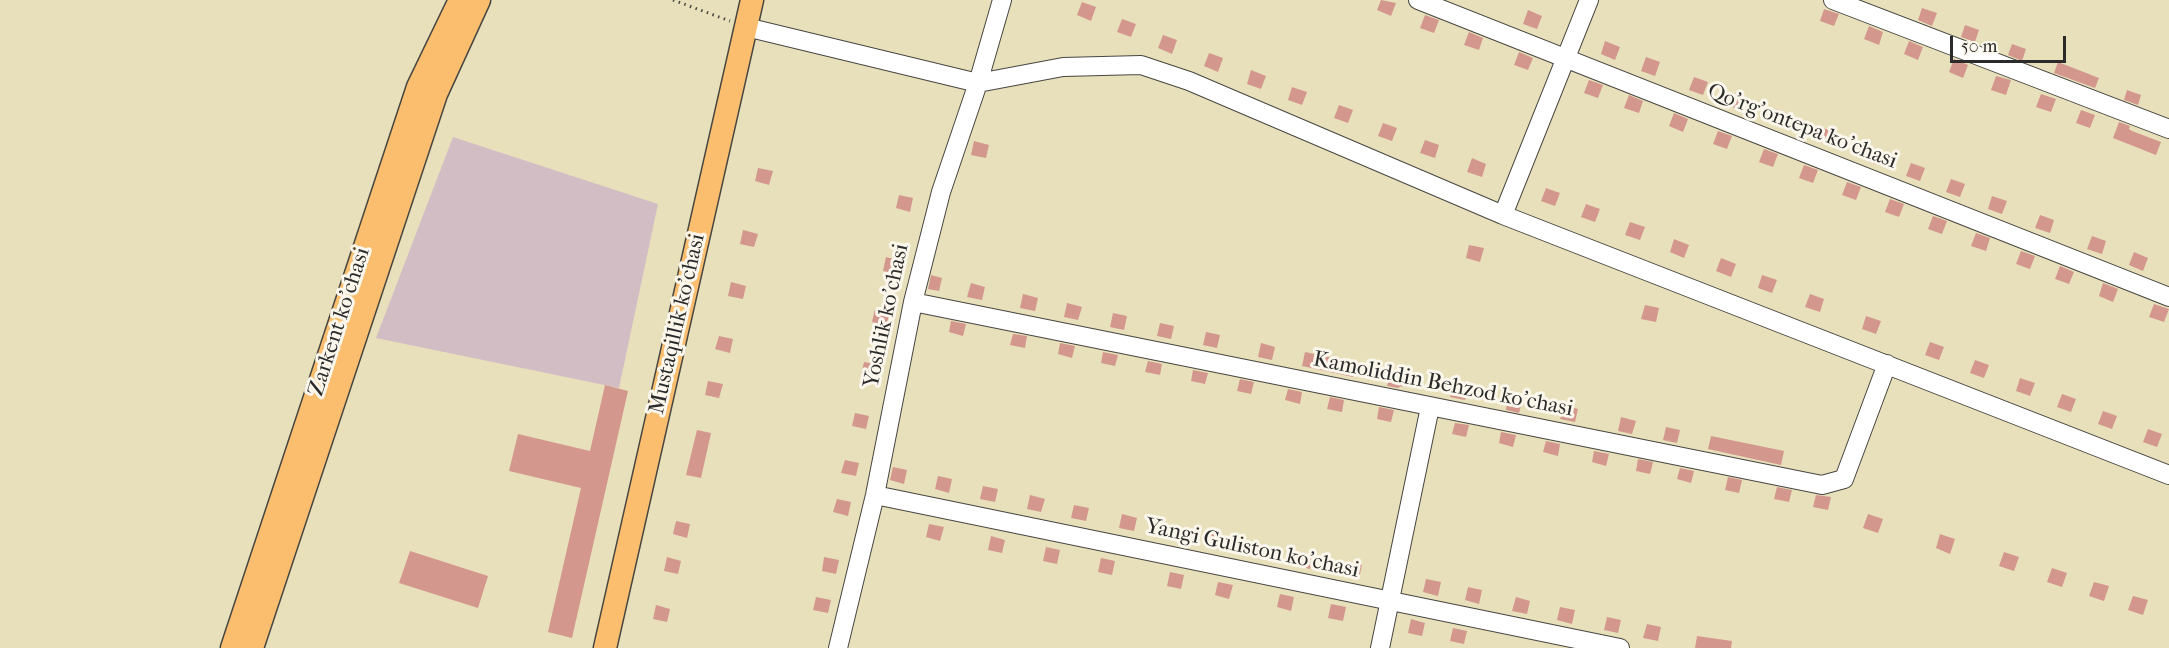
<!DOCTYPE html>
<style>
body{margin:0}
#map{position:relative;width:2169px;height:648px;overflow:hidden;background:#e8e0bb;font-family:"IM FELL French Canon",serif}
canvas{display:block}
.scale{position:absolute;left:1950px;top:36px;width:116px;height:27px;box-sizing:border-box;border:3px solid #2b2b2b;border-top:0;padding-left:8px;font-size:18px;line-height:21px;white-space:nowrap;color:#2b2b2b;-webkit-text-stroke:4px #fbf7ec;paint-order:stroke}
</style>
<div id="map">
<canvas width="2169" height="648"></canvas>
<div class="scale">50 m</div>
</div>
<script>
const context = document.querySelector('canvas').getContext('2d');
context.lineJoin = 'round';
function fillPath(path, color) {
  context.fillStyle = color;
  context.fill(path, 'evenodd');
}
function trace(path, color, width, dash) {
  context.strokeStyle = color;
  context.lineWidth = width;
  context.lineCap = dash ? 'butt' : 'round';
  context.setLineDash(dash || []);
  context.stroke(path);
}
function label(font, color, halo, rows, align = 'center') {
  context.font = font + ' "IM FELL French Canon",serif';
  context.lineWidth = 6;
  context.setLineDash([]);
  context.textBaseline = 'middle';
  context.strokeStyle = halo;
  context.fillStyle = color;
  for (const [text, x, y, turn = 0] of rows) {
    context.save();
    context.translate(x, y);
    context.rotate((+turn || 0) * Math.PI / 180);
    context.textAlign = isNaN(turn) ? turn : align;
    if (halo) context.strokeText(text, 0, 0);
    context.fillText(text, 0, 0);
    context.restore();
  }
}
const industrial = new Path2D(`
 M453,137L658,204L619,388L376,338Z`);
const building = new Path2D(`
 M1381,0L1396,3L1391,16L1377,10Z
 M1082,2L1096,7L1091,21L1077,15Z
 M1922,8L1937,13L1932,26L1918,20Z
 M1824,9L1839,14L1834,26L1820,21Z
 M1528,10L1542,16L1537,29L1523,24Z
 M1425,15L1439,20L1434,33L1420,28Z
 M1122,19L1136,24L1131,37L1117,32Z
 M1965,25L1979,30L1975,42L1961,37Z
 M1869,26L1883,32L1879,45L1864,39Z
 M1469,32L1483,38L1479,50L1464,45Z
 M1163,35L1177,40L1172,54L1158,48Z
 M1605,41L1620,47L1615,60L1601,54Z
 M1909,41L1923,47L1918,60L1904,54Z
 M2012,44L2026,49L2022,61L2008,55Z
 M1519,52L1533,58L1528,70L1514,65Z
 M1209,53L1223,58L1218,72L1204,66Z
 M1646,57L1660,62L1655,76L1641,71Z
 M1954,59L1968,65L1963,78L1949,72Z
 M2058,62L2099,78L2095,88L2054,73Z
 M1251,70L1266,76L1261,89L1247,84Z
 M1996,76L2011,80L2006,95L1991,90Z
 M1694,77L1708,82L1703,95L1689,90Z
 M1589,80L1603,85L1598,98L1584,93Z
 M1292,87L1307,92L1302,105L1288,100Z
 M2127,90L2141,95L2138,105L2124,100Z
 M1731,92L1745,97L1741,110L1726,105Z
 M2041,94L2056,99L2051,112L2036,107Z
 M1629,95L1643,101L1639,113L1624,108Z
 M1339,105L1353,110L1348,123L1334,118Z
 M1777,109L1791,115L1786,128L1772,123Z
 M2081,110L2095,115L2090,128L2076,123Z
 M1674,113L1688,119L1683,132L1669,126Z
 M2119,122L2130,126L2129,129L2132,131L2161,142L2156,155L2113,138Z
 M1383,123L1397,128L1392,141L1378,136Z
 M1823,128L1837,133L1832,146L1818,141Z
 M1718,131L1732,136L1727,149L1713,144Z
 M1425,140L1439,145L1435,158L1420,153Z
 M974,141L989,145L986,158L971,155Z
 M1868,146L1882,152L1877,165L1863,159Z
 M1764,149L1778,154L1773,167L1759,162Z
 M1472,158L1486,164L1482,177L1467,172Z
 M1911,163L1925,168L1920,181L1906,176Z
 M1804,165L1818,170L1813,183L1799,178Z
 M758,168L773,171L769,185L755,181Z
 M1951,179L1965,184L1960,197L1946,192Z
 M1847,182L1861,187L1856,200L1842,195Z
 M1546,188L1560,193L1555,206L1541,201Z
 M899,195L913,198L910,212L896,208Z
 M1992,196L2007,201L2002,214L1988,209Z
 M1890,199L1904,204L1899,217L1885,212Z
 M1586,204L1600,209L1595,222L1581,217Z
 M2040,215L2054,220L2050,233L2035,228Z
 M1933,216L1947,221L1942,234L1928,229Z
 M1630,222L1645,227L1640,240L1625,235Z
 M743,230L758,234L754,247L740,244Z
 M1976,233L1990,238L1986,251L1971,246Z
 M2092,236L2106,241L2102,254L2087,249Z
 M1674,239L1689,245L1684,258L1670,252Z
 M1469,245L1484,248L1480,262L1466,258Z
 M2021,251L2035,256L2030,269L2016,264Z
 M2134,252L2148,258L2143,271L2129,265Z
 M886,257L901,261L897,274L883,271Z
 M1721,258L1736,264L1731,277L1716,271Z
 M2060,266L2074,272L2069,284L2055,279Z
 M931,275L942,278L939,291L928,289Z
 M1762,275L1777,280L1772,293L1758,288Z
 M731,282L746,286L743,299L728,296Z
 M971,283L985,287L982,300L967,297Z
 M2103,283L2118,289L2113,302L2099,296Z
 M1023,294L1038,298L1035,311L1020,308Z
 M1810,294L1824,299L1820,312L1805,307Z
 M1067,303L1082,307L1078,320L1064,317Z
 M2154,304L2169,309L2164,322L2149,317Z
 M1645,305L1659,308L1656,322L1641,319Z
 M875,309L890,312L886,326L872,322Z
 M1113,313L1127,316L1124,330L1110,327Z
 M1866,316L1881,321L1876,334L1862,329Z
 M951,321L966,324L963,336L949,332Z
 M1160,323L1174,326L1171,339L1157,336Z
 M1206,332L1220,335L1217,348L1203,345Z
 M1013,334L1027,336L1025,348L1010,345Z
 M719,336L733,339L730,353L715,349Z
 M1930,342L1944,347L1939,360L1925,355Z
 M1060,343L1075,346L1072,358L1058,354Z
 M1261,343L1275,347L1272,360L1258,357Z
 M1103,352L1118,355L1115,366L1101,363Z
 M1305,352L1356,363L1353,377L1302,366Z
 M1975,360L1989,365L1984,378L1970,373Z
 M1148,361L1162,364L1160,375L1145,372Z
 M864,362L879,365L876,378L861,375Z
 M1193,370L1208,373L1205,384L1191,381Z
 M1391,370L1405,373L1402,387L1400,386L1399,388L1387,386Z
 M2020,378L2035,383L2030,396L2016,391Z
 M1240,379L1254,382L1251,394L1237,391Z
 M708,381L723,384L719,398L705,395Z
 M1454,383L1468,386L1465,400L1450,397Z
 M605,385L628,391L572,638L548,632L581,488L509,471L518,434L590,451Z
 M1288,389L1302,392L1300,404L1285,400Z
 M1508,394L1523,398L1519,413L1506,410Z
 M2062,394L2076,399L2071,412L2057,407Z
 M1330,397L1344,400L1342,412L1327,409Z
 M1564,405L1578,409L1575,422L1560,419Z
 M1379,407L1394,410L1391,422L1377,419Z
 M2103,411L2117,416L2112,429L2098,424Z
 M855,413L869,416L866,429L852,426Z
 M1621,417L1636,421L1632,434L1618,431Z
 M1455,423L1469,425L1466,437L1452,434Z
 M1666,427L1680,430L1677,443L1663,440Z
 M2148,429L2162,434L2157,447L2143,442Z
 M697,430L711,433L701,478L686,475Z
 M1501,432L1516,435L1513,447L1499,443Z
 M1711,436L1784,451L1781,465L1708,449Z
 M1546,441L1560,444L1558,456L1543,452Z
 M1594,451L1609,454L1606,466L1592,462Z
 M1638,459L1653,462L1650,474L1636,471Z
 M845,460L859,463L856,476L841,473Z
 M893,467L907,470L904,484L890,480Z
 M1680,468L1694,471L1691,483L1677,479Z
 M938,476L952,479L949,493L935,489Z
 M1728,477L1742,480L1739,493L1725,490Z
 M983,486L998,489L995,502L980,499Z
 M1777,487L1792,490L1789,502L1774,499Z
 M1030,495L1045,499L1041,512L1027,509Z
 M1816,495L1831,497L1828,510L1813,507Z
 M837,499L851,502L848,516L833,512Z
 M1074,505L1089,508L1086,521L1071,518Z
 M1122,514L1137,518L1134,531L1119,528Z
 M1868,514L1883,519L1878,533L1863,528Z
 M676,521L690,524L687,538L673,534Z
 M929,524L944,527L940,541L926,537Z
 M1165,524L1179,527L1176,540L1162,537Z
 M1210,533L1224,536L1221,550L1207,546Z
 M1940,534L1955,539L1950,554L1936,548Z
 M991,536L1005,540L1002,553L988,550Z
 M1253,542L1267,545L1264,559L1250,555Z
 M1046,547L1060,550L1057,564L1043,561Z
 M410,551L488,576L478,608L399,583Z
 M1299,552L1313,555L1310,569L1296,565Z
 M2004,552L2019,557L2014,571L1999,566Z
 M667,557L681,561L678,574L664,571Z
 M824,557L839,560L836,574L822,571Z
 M1101,558L1115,561L1112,575L1098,572Z
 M1347,562L1362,565L1359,578L1345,575Z
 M2052,568L2067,573L2062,587L2047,582Z
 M1170,572L1184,575L1181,589L1167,586Z
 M1426,579L1441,582L1438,596L1423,592Z
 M1218,582L1233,585L1229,599L1215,595Z
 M2094,582L2109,586L2104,601L2089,596Z
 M1468,587L1482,590L1479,604L1465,600Z
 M1280,594L1294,597L1291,611L1277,607Z
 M2133,596L2148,600L2143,615L2128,610Z
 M816,597L831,600L828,613L813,610Z
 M1516,597L1530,601L1527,614L1512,611Z
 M1331,604L1346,607L1343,621L1328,618Z
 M656,605L670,609L667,622L653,619Z
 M1560,607L1575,610L1572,624L1557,620Z
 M1607,617L1621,620L1618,633L1604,630Z
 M1411,619L1425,623L1422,636L1408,633Z
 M1647,624L1661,627L1658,641L1643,638Z
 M1453,628L1467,631L1464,644L1450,641Z
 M1697,636L1732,641L1731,648H1695Z`);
const path = new Path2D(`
 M673,0L730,21`);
const minor = new Path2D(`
 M1418,0L2169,297
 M1833,0L2169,129
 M746,27L978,83L1063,67L1141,65L1189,81L1503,215L2169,475
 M1503,215L1589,0
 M913,302L1822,485L1844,479L1887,364
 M875,495L1620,648
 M838,648L875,495L913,302L941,192L978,83L1002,0
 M1380,648L1430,407`);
const major = new Path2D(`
 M232,648L418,87L460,0
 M252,648L436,94L479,0
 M605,648L752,0`);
const streetNames = [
 ["Qo'rg'ontepa ko'chasi",1802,127,21],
 ["Yoshlik ko'chasi",887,316,-78],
 ["Zarkent ko'chasi",340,322,-72],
 ["Mustaqillik ko'chasi",678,324,-77],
 ["Kamoliddin Behzod ko'chasi",1443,385,11],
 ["Yangi Guliston ko'chasi",1252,549,12]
];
fillPath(industrial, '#d2bdc5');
fillPath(building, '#d3978e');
trace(minor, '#474641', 20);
trace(major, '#474641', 25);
trace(path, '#474641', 3, [1.5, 4.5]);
trace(minor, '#fff', 18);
trace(major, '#fabe6e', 22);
label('22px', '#2b2b2b', '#fbf7ec', streetNames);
</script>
